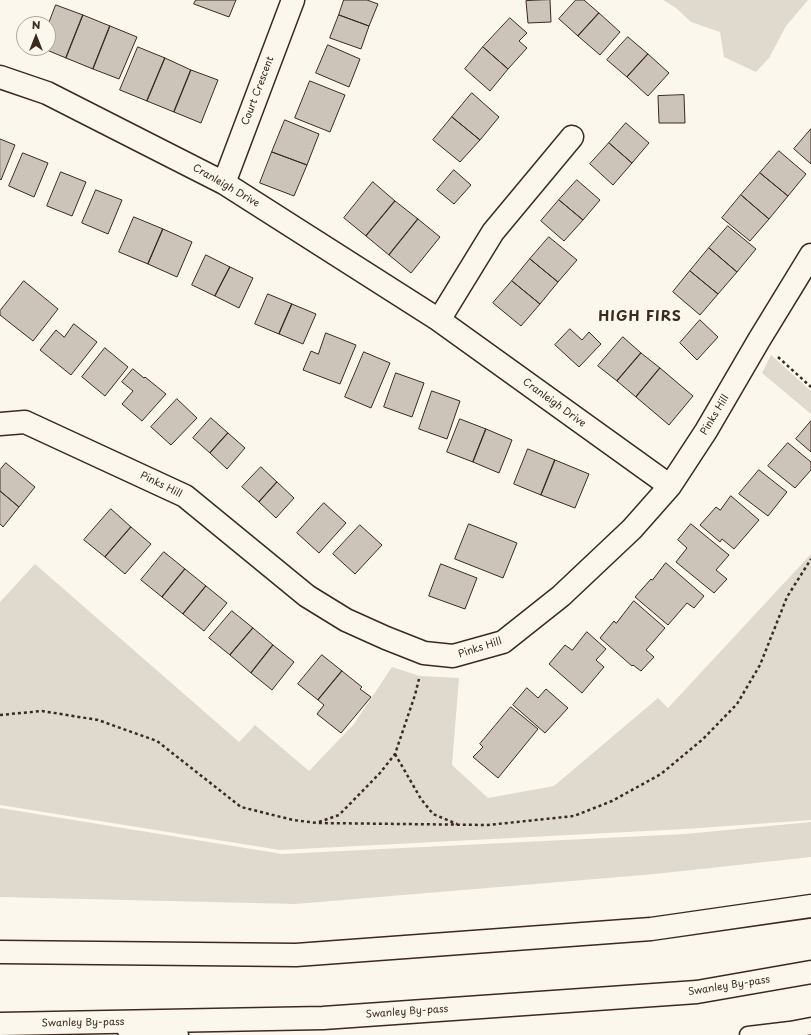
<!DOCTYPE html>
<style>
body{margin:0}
#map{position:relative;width:811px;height:1035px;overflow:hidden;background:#fbf7ec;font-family:"Playpen Sans",sans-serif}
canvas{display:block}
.north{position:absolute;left:16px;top:16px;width:40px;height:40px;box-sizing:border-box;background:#fbf7ec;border:1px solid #aea59a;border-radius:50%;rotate:0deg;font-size:11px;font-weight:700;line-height:16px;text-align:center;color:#3b2a1e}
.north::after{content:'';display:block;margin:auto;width:14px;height:18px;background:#3b2a1e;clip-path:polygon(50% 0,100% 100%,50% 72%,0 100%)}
</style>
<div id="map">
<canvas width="811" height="1035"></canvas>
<div class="north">N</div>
</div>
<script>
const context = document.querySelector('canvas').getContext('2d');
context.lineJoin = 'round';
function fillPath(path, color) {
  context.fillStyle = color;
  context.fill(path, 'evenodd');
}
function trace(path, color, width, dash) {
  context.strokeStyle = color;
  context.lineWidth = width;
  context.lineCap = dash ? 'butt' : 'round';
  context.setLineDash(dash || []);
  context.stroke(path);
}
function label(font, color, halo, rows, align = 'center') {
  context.font = font + ' "Playpen Sans",sans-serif';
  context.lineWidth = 3;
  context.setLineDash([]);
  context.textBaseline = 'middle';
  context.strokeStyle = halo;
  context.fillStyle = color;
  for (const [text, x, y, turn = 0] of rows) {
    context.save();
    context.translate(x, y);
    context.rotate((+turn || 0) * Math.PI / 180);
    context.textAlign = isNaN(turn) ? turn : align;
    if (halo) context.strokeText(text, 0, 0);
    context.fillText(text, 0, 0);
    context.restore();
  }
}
const green = new Path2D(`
 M663,0H808L786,26L769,58L756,72L724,57L720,32L691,22L676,8Z
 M771,355L811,391V414L762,373Z
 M811,554V820L685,829L280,850L0,805V602L35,564L239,742L255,725L309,771L354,724L392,667L420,676L459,678L452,765L488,798L554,786L658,698L668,708Z
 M0,808L282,854L685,834L811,822V857L655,874L295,904L0,897Z`);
const building = new Path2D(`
 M196,0H236L229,17L194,4Z
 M344,0H367L378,4L369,26L339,15Z
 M550,0L551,22L528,23L526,1Z
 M576,0H584L599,13L578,36L559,19Z
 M56,5L83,15L66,58L42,48H48V25Z
 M599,13L620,32L600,55L578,36Z
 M83,15L110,26L93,69L66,58Z
 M339,15L369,26L361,49L330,38Z
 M510,18L527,33L519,41L527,48L508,69L483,47Z
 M110,26L137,37L119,79L93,69Z
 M628,37L648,54L627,77L607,60Z
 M328,45L360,59L349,87L316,73Z
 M138,47L165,58L147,101L120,90Z
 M483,47L508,69L490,91L465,69Z
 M648,54L669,73L648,96L627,77Z
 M165,58L191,70L174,112L147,101Z
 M191,70L218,80L201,123L174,112Z
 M310,81L345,95L330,132L295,118Z
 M472,93L499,117L480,140L452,117Z
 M684,95L685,123H659L658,96Z
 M452,117L480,140L460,162L433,140Z
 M285,120L319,134L307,165L272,152Z
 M626,123L649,143L632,163L609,143Z
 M811,129V164L794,149Z
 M0,139L15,145L1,180L0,179Z
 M609,143L632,163L613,185L590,164Z
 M779,151L806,174L788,196L760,173Z
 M272,152L307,165L294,196L260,183Z
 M23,153L48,163L34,197L9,186Z
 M454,170L471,185L454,204L437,190Z
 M61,172L86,182L72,216L47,206Z
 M760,173L788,196L769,219L741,195Z
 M577,180L600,200L583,220L559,200Z
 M373,182L395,201L366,236L344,218Z
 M96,190L122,200L108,234L82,223Z
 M741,195L769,219L750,241L722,218Z
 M559,200L583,220L564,241L541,221Z
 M395,201L418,219L389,255L366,236Z
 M134,217L163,229L148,264L119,252Z
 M418,219L440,237L411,273L389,255Z
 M728,226L756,249L737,272L709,248Z
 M163,229L192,242L177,277L148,264Z
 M549,237L577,260L558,282L530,259Z
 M709,248L737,272L718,294L690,271Z
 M206,255L230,267L215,296L192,285Z
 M530,259L558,282L540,304L512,281Z
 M230,267L253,278L239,308L215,296Z
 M690,271L718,294L700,315L673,292Z
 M24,281L58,309L33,341L0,315V311Z
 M512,281L540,304L521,326L493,303Z
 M268,294L292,304L279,334L255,324Z
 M292,304L316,314L303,344L279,334Z
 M700,320L718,337L697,360L680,343Z
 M74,324L97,342L71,375L40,350L56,330L64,337Z
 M570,329L582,340L589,332L601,344L579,367L555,345Z
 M326,333L356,345L340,384L303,370L311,351L318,354Z
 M623,337L641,353L617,381L598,366Z
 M105,348L128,367L105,396L82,377Z
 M364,352L390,363L371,408L345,397Z
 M641,353L660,368L636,397L617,381Z
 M660,368L693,396L669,425L636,397Z
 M133,369L144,378L145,377L166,394L142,421L122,404L133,391L122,382Z
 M396,373L424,383L412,417L384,407Z
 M432,391L460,401L447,439L419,429Z
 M177,399L197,418L171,445L151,427Z
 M211,418L228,433L210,453L193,438Z
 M460,419L486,429L473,462L447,452Z
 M811,421V452L796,439Z
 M486,429L512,440L499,473L473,462Z
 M228,433L245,448L227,469L210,453Z
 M788,443L811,462V470L795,488L768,466Z
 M528,449L555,460L541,495L514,484Z
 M555,460L589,474L575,508L541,495Z
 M6,463L35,487L19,507L0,491V470Z
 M261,467L277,482L259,502L242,487Z
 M759,470L787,492L768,516L739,494Z
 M277,482L294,498L276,518L259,502Z
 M0,491L19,507L3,527L0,524Z
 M731,496L759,520L734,549L722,539L720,542L700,525L716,507L720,510Z
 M324,503L346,523L319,553L297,533Z
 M111,509L131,527L105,557L84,540Z
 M469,524L517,543L503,578L455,559Z
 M691,524L729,555L716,570L727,579L714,593L676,562L687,548L678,540Z
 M360,525L382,545L355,574L333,554Z
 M131,527L151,544L125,574L105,557Z
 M164,552L185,569L162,597L141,580Z
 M666,563L704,596L694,608L687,603L668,625L635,597L651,579L652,580Z
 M441,564L477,578L465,609L429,596Z
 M185,569L206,586L183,614L162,597Z
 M206,586L227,603L204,631L183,614Z
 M634,601L665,628L646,650L654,657L641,671L633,665L632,666L600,638L614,621L616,623Z
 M232,611L253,628L230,655L209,638Z
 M253,628L273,645L251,673L230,655Z
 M587,632L606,649L596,660L604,667L582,693L549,664L565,645L572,650Z
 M273,645L294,662L272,690L251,673Z
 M322,655L342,671L318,700L298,684Z
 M342,671L362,687L360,689L371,697L341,733L317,714L324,705L318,700Z
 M527,688L538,698L546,689L568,708L545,733L513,705Z
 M511,707L538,729L498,778L473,757L483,747L480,744Z`);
const path = new Path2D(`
 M778,357L811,387
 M0,715L42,711L98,720L157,741L241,807L293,820L317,823L488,825L574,816L612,801L661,774L703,739L737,704L760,665L787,597L811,559
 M395,754L421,799L433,814L457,824
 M319,822L339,815L380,773L395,754L415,695L419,679`);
const lane = new Path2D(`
 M126,1031L180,1035
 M748,1035L790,1030L811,1026`);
const street = new Path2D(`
 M0,77L47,93L224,183L439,320L670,486
 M224,183L293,0
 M439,320L493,232L572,137
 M0,424L25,422L185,496L307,596L346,620L386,638L424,653L453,656L503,642L561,596L632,529L670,486L706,431L759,340L811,255`);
const highway = new Path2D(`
 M0,952L296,955L651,929L811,906
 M0,1024L323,1018L697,992L811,972`);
const streetNames = [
 ["Court Crescent",258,91,-69],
 ["Cranleigh Drive",226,186,30],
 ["Cranleigh Drive",554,403,36],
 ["Pinks Hill",715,415,-59],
 ["Pinks Hill",161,485,26],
 ["Pinks Hill",480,648,-18],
 ["Swanley By-pass",729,986,-9],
 ["Swanley By-pass",407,1012,-4],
 ["Swanley By-pass",83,1023,-1]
];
const districtNames = [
 ["HIGH FIRS",640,317]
];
fillPath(green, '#dfd9ce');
fillPath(building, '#ccc4b9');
trace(building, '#3b2a1e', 1);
trace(lane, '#3b2a1e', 19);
trace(street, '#3b2a1e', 25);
trace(highway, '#3b2a1e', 25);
trace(path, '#3b2a1e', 2.5, [3, 3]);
trace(lane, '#fbf7ec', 16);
trace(street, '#fbf7ec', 22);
trace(highway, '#fbf7ec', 22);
label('10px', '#3b2a1e', '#fbf7ec', streetNames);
context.letterSpacing = '1px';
label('bold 14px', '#3b2a1e', '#fbf7ec', districtNames);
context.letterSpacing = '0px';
</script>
